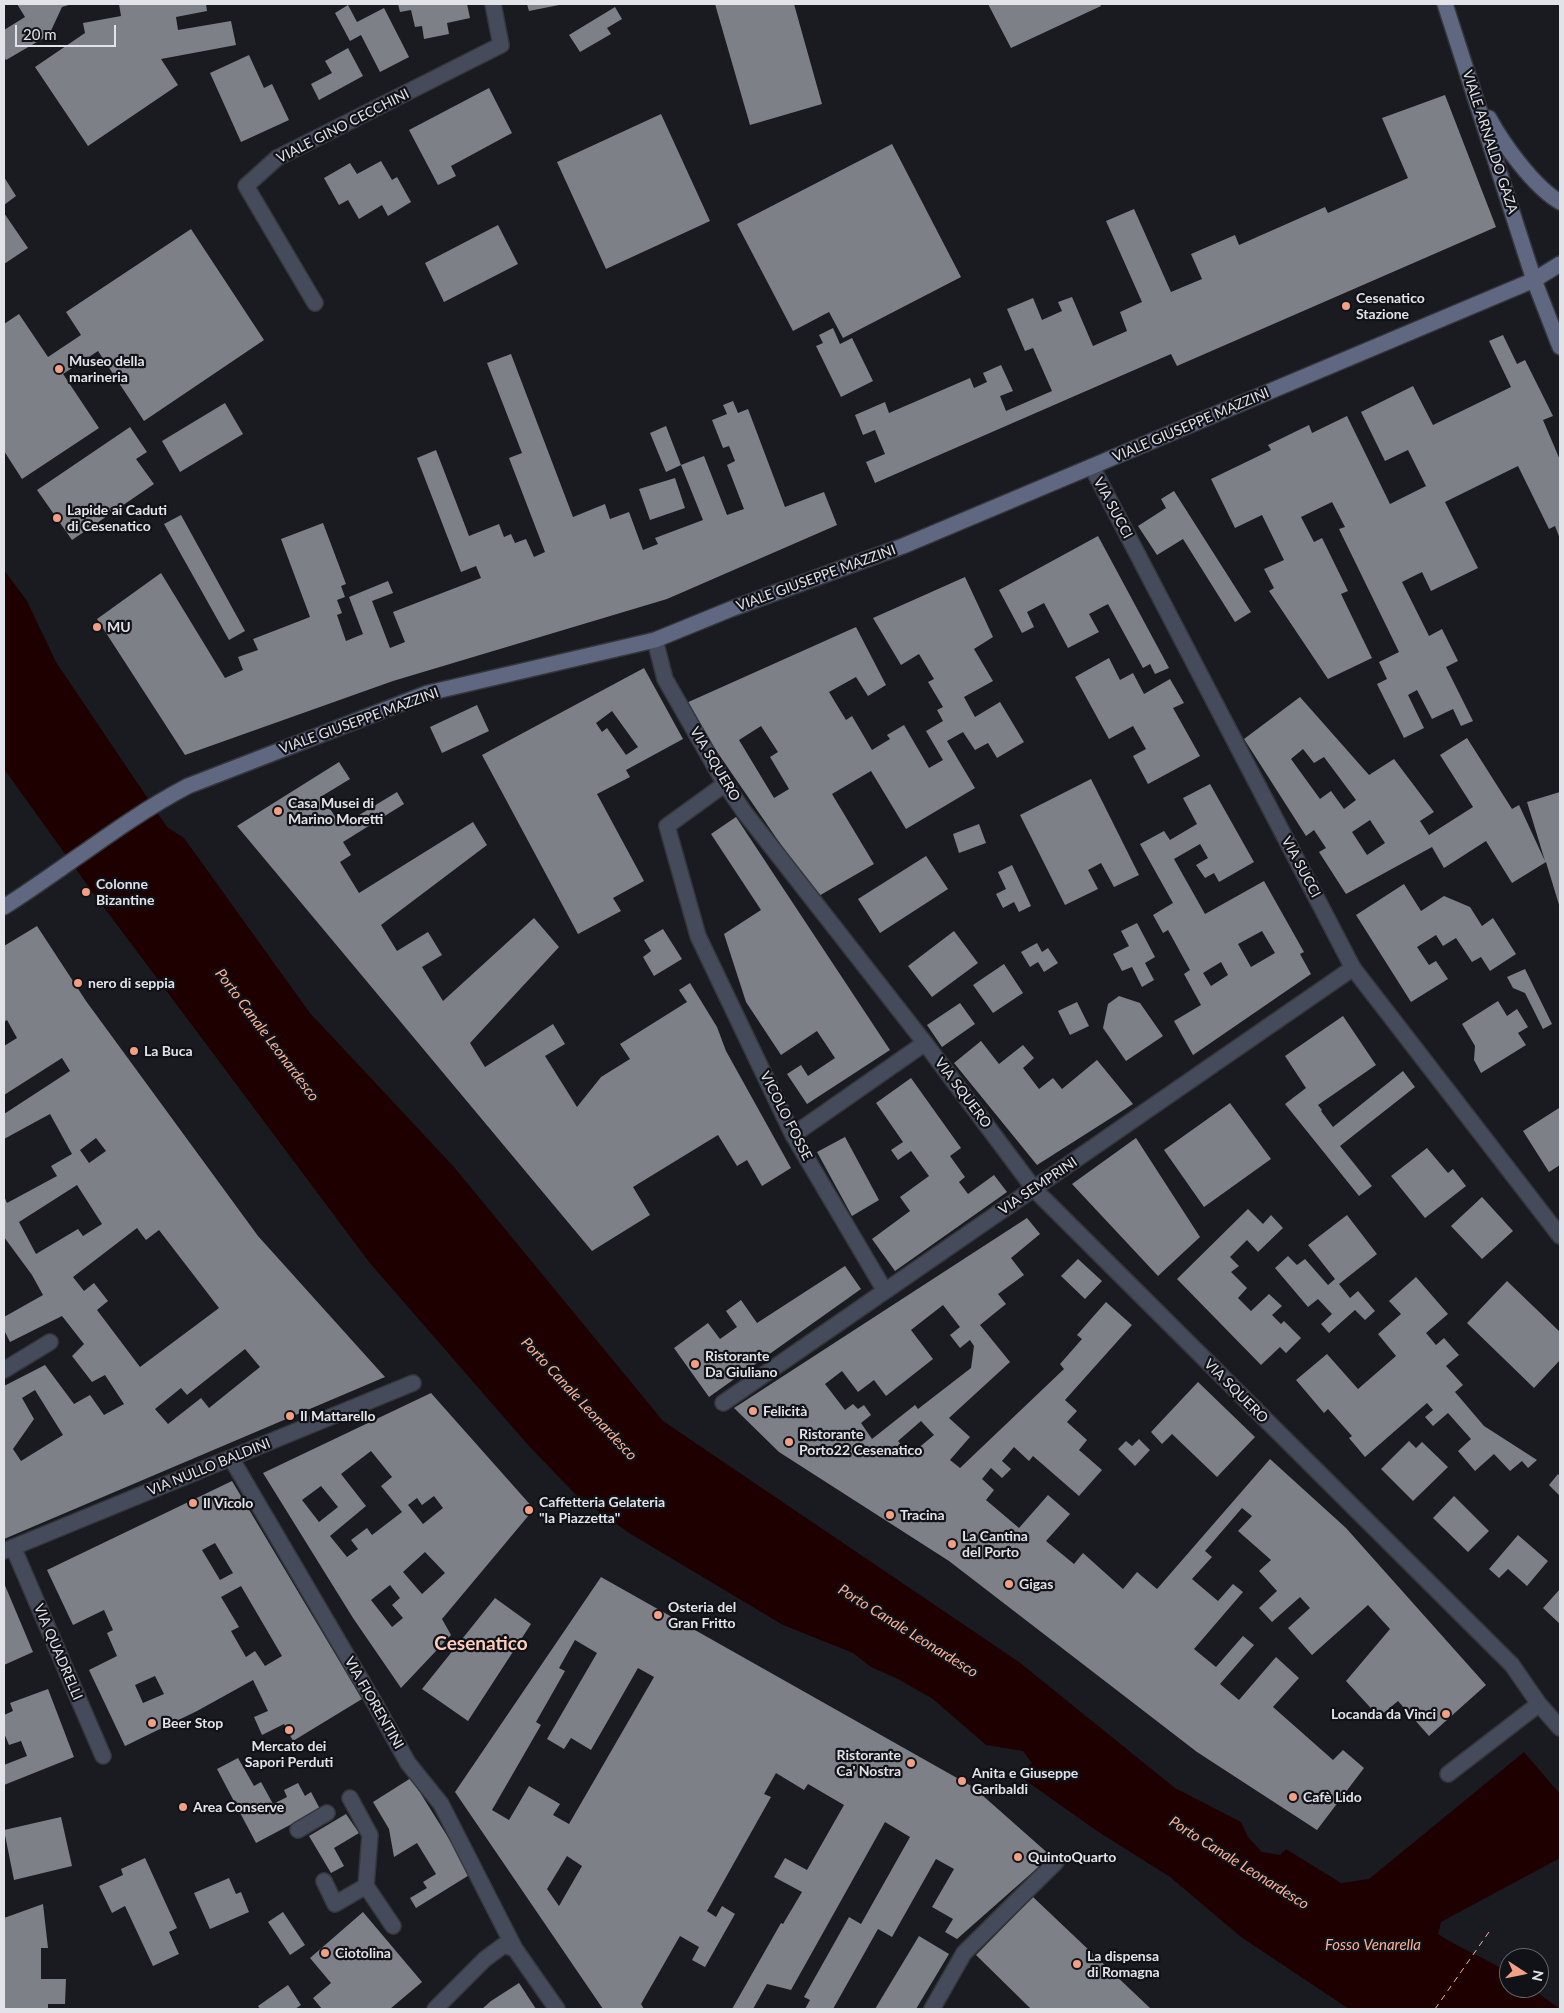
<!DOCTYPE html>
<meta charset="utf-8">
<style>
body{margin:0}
#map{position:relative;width:1564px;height:2013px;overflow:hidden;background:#191b21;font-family:Lato,sans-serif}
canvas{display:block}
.frame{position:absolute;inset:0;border:5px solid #e2e3e8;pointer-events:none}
.north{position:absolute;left:1499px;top:1948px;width:50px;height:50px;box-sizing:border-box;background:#101217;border:1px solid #64666b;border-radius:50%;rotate:101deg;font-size:14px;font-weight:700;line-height:20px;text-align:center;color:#e2e3e8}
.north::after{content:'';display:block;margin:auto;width:18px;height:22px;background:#f39f85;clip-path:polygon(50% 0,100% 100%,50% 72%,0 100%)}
.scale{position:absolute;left:15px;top:25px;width:101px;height:22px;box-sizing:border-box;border:2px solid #e2e3e8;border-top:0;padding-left:6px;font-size:15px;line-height:18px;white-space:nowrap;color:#e2e3e8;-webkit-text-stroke:4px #101217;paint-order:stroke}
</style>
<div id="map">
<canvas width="1564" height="2013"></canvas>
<div class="frame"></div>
<div class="north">N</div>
<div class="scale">20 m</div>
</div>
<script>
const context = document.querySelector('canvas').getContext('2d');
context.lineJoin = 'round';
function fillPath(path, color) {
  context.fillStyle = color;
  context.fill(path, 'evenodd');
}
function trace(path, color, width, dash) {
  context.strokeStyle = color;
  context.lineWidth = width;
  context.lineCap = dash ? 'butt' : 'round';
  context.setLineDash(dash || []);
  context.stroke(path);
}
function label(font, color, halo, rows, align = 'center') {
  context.font = font + ' Lato,sans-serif';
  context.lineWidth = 4.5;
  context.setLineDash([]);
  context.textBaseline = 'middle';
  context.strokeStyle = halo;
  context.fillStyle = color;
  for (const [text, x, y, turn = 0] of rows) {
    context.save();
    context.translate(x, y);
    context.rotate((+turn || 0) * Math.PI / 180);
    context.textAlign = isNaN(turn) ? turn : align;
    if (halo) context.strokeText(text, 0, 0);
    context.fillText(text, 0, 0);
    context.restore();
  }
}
const water = new Path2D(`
 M4,570L27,601L56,662L167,827L184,838L310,1013L454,1167L663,1421L1019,1662L1175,1788L1241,1822L1248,1837L1262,1852L1280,1855L1286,1849L1341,1883L1369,1879L1524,1752L1560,1794V1858L1441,1922L1438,1934C1460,1949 1486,1958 1509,1973V1988H1531L1560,2009H1349L1241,1937L1170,1877L1097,1831L1018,1775L1032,1763L1023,1751L986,1745L933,1699L898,1679L871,1667L853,1653L783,1625L629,1533L576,1495L528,1445L369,1262L91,890L4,769Z`);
const ferry = new Path2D(`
 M1435,2009L1489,1932`);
const building = new Path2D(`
 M17,4H72L62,7L49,35L6,60L4,57V30L25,17Z
 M119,4H206L207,11L176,17L178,30L231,21L236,45L161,59L178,85L88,146L35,67L85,33L83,23L121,16Z
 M398,4H467L470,18L447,23L449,34L424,39L422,26L415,27L411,10L400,12Z
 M527,4H559V5L529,11Z
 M715,4H794L822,104L750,125Z
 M988,4H1100L1101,6L1011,48Z
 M348,5L357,22L384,8L409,57L380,72L361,35L350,41L335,13Z
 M615,7L622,19L607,28L611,34L580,52L569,35Z
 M348,48L363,76L319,100L311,84L332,73L325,61Z
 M249,55L264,88L272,84L289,120L241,142L210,73Z
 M489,88L512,133L451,166L456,176L438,185L409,130Z
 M1445,95L1496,227L1177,366L1171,354L875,483L866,462L885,454L875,430L863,435L855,415L885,402L889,413L970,378L974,388L987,382L983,373L1001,365L1013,391L1000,396L1006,411L1052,391L1033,348L1025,351L1007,309L1033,298L1042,320L1062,311L1058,302L1072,297L1093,346L1127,331L1120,312L1142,302L1106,221L1134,209L1171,292L1202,279L1191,254L1235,235L1239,245L1325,207L1328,213L1408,178L1382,118Z
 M661,114L710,221L606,269L557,162Z
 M892,144L961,277L843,338L829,312L793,331L737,224Z
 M381,161L392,180L397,177L411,202L388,216L382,205L359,219L348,200L339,205L324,178L350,163L357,174Z
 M4,177L16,196L4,205Z
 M4,213L28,248L4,264Z
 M498,225L518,264L444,302L425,263Z
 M191,229L264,340L144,421L98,351L63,374L99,428L22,479L4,451V324L19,314L48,357L81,335L66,312Z
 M833,328L840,344L852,338L873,381L841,397L816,346L823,343L819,335Z
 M1503,335L1517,364L1525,360L1553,416L1543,420L1560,460V539L1555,526L1549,529L1518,466L1445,502L1478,568L1431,591L1422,572L1402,582L1429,636L1442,629L1458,661L1446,667L1473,721L1461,726L1453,709L1432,719L1417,690L1408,695L1424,728L1404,738L1377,684L1387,679L1379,662L1399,652L1339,529L1345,527L1332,502L1301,517L1314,542L1322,538L1348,591L1341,594L1372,658L1328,679L1269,591L1274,588L1264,569L1284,560L1262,515L1235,528L1211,479L1271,450L1268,445L1309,425L1312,433L1347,416L1390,504L1426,486L1408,450L1385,461L1361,412L1413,386L1433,425L1511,387L1489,341Z
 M511,354L573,517L605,504L610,519L629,512L643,550L658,544L655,538L703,520L681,465L666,472L650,433L666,426L681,465L704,456L727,515L744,509L727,465L735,461L729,446L723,448L712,420L727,414L723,405L733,401L738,413L748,409L785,507L824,492L837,525L667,599L393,681L185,755L97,619L161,573L225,678L243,670L238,657L258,650L253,639L310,617L281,539L323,523L346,584L341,586L345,597L337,600L342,613L337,615L346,641L363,634L349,597L388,581L393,593L372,601L390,648L405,642L393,612L481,578L476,566L461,572L417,458L436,450L469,536L499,524L504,537L511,534L515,543L526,539L534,557L545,552L509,458L522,453L487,363Z
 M225,403L243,434L180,472L162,441Z
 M130,427L147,452L136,459L154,484L72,540L37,490Z
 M675,478L685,508L650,520L639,489Z
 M1174,491L1251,612L1235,622L1183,539L1157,555L1138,526L1166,508L1161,499Z
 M181,515L245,631L229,640L164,524Z
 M1098,536L1169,668L1155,674L1150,664L1143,668L1108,604L1089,614L1099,632L1068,648L1044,603L1027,612L1034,627L1022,633L999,590Z
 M965,577L993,637L974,649L993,681L964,697L975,717L1000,702L1024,742L997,758L988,743L975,750L963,732L947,741L975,788L906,829L871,771L832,794L874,864L817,897L684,704L856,627L886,685L868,696L856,677L829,692L846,720L852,716L872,750L890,739L887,735L904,725L929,768L943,760L926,731L943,721L937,710L943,707L928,682L934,679L919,654L901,665L873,618ZM761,726L778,752L770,757L789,789L774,798L739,740Z
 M1109,658L1120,680L1133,673L1144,694L1170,679L1184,703L1173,708L1200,756L1148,784L1133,756L1146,749L1133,726L1109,739L1075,677Z
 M644,668L683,739L626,770L630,777L597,794L644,881L613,898L621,911L578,934L482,755ZM612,711L638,747L626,755L607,728L602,732L596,723Z
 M1300,697L1369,775L1394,759L1434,812L1420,821L1429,835L1473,807L1440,755L1467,738L1512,809L1519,805L1545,861L1527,802L1560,792V908L1546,862L1512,883L1486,841L1444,868L1432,847L1346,894L1319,852L1326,848L1314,830L1306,836L1244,739ZM1303,749L1314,763L1324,757L1356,800L1344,809L1331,791L1320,799L1291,759ZM1370,820L1385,843L1367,855L1352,832Z
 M477,705L489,731L442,753L430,727Z
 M339,762L350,779L322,796L341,826L397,792L404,804L343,842L351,855L340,862L359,893L473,822L487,845L381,925L397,951L428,932L442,955L422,967L443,1001L534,918L559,947L470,1043L485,1067L553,1024L565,1044L545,1056L577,1107L601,1077L630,1059L620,1044L687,1002L679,990L690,983L717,1027L726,1051L791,1168L762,1186L747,1160L737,1166L718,1135L633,1187L650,1215L592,1251L237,826Z
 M1091,779L1139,875L1114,887L1101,863L1088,870L1098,889L1065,905L1020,815Z
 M1210,784L1254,862L1219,882L1214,873L1205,878L1196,865L1208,858L1200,844L1174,859L1205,914L1264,881L1304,952L1300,954L1311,974L1193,1055L1174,1021L1201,1005L1184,974L1190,970L1168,930L1163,933L1153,915L1173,903L1140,844L1164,831L1170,840L1197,824L1183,798ZM1262,931L1275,953L1251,967L1238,944ZM1221,962L1228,975L1211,986L1203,973Z
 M736,817L890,1050L807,1104L787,1074L801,1065L808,1076L835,1058L817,1031L781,1055L746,1002L724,934L761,910L711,834Z
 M979,824L986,843L959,853L953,834Z
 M926,856L948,889L880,933L858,899Z
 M1012,865L1031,906L1019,912L1014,902L1003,908L996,894L1006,889L998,872Z
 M1404,884L1421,911L1444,896L1470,907L1482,926L1493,918L1516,954L1490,971L1481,957L1472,962L1456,938L1443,946L1436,935L1417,947L1429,965L1436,961L1448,979L1411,1002L1356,915Z
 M1137,923L1155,957L1145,963L1154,980L1142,987L1132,967L1122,971L1113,954L1129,946L1121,931Z
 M37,926L86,1001L258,1236L385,1377L4,1539V1386L45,1365L74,1404L90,1395L104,1415L124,1404L105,1375L92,1382L72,1356L84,1344L62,1316L10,1342L4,1330V1317L43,1295L32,1275L4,1237V1196L7,1203L57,1176L51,1166L72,1154L50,1114L4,1139V1114L70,1071L62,1058L4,1095V1046L17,1038L7,1020L4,1022V946ZM96,1138L106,1151L89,1163L80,1150ZM77,1185L102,1224L83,1236L78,1229L36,1254L19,1222ZM137,1228L146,1240L159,1230L219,1308L140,1367L97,1310L108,1301L94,1283L84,1291L73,1277ZM245,1349L260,1367L209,1408L201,1398L168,1424L155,1409L181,1388L187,1395ZM35,1390L63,1435L21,1461L13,1449L34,1419L22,1398Z
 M663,929L682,959L654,976L643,957L651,951L644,940Z
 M954,931L978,963L932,997L908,966Z
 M1037,943L1042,952L1048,948L1058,963L1044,972L1038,962L1030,967L1021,952Z
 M1004,964L1023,993L993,1013L973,985Z
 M1525,969L1552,1024L1543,1029L1525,993L1513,988L1507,977Z
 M1119,996L1140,1003L1163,1036L1126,1061L1103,1028L1108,1004Z
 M1498,1001L1507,1016L1517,1009L1528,1027L1518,1033L1526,1045L1481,1073L1474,1060L1475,1046L1462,1024Z
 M1077,1002L1089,1026L1070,1035L1058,1011Z
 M960,1003L975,1024L942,1047L927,1025Z
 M1343,1016L1376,1065L1318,1105L1322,1110L1321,1111L1333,1127L1403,1071L1415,1087L1340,1146L1372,1186L1359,1196L1285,1104L1306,1088L1285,1056Z
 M981,1041L999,1064L1023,1045L1034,1058L1023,1068L1039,1089L1053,1078L1062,1089L1097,1060L1133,1104L1037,1165L954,1063Z
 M911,1078L961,1148L950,1156L965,1177L959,1182L968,1194L994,1175L1007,1192L895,1271L872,1239L910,1211L900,1197L929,1176L911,1151L898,1160L891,1150L903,1142L876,1103Z
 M1230,1103L1271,1159L1204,1207L1164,1150Z
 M1559,1108L1560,1110V1165L1549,1172L1523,1131Z
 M845,1137L879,1200L852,1216L817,1152Z
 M1136,1138L1200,1237L1158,1276L1072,1184Z
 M1427,1148L1448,1173L1453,1169L1466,1186L1425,1218L1391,1176Z
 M1482,1197L1513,1231L1482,1259L1451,1226Z
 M1248,1209L1263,1224L1271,1215L1283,1228L1258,1252L1247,1240L1230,1257L1239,1266L1231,1272L1247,1288L1238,1298L1251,1311L1269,1294L1282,1306L1272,1315L1281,1324L1284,1321L1301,1338L1286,1353L1280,1347L1261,1365L1177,1279Z
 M1347,1215L1377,1254L1339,1284L1350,1298L1358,1291L1375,1311L1365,1320L1355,1310L1329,1333L1321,1324L1332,1314L1318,1299L1308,1307L1275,1268L1288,1256L1297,1265L1305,1259L1328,1285L1335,1279L1308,1245Z
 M1027,1218L1040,1234L1011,1258L1024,1275L998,1294L1006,1304L980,1325L1010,1362L949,1418L970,1437L950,1460L960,1468L1064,1369L1060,1364L1082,1339L1077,1335L1106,1302L1132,1325L1065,1400L1077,1411L1067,1422L1087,1440L1079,1450L1102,1470L1079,1496L1033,1456L1029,1461L1014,1447L1002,1461L1011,1469L1002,1478L991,1468L982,1479L994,1490L986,1500L1019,1528L1048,1495L1070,1514L1046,1541L1074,1564L1083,1553L1123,1589L1137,1572L1157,1589L1270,1459L1346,1528L1486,1685L1429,1736L1398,1701L1379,1717L1346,1681L1390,1629L1368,1605L1312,1655L1288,1628L1310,1608L1300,1597L1272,1622L1259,1608L1277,1591L1259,1571L1271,1560L1238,1531L1252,1516L1242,1508L1205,1551L1212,1557L1192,1579L1218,1601L1233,1584L1243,1592L1194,1649L1216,1667L1243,1636L1254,1645L1220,1684L1239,1700L1276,1657L1299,1678L1273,1707L1333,1760L1343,1750L1364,1768L1317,1830L1197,1752L949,1561L779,1452L734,1408ZM943,1305L960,1327L950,1335L960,1348L970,1340L974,1346L971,1368L918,1409L915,1405L872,1439L861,1423L871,1415L864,1405L858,1409L853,1404L845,1410L825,1384L842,1371L858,1392L874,1380L886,1396L933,1359L911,1330ZM921,1421L934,1435L910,1455L898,1441Z
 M1078,1259L1102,1281L1085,1299L1061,1276Z
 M845,1266L861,1289L709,1397L674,1348L708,1323L720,1339L737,1327L726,1311L741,1300L757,1323Z
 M1416,1277L1448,1314L1426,1333L1436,1345L1444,1338L1459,1355L1446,1366L1463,1385L1455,1392L1484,1426L1537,1460L1528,1468L1522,1461L1510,1471L1494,1454L1475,1471L1458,1451L1471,1439L1448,1413L1433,1426L1425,1417L1433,1410L1427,1403L1365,1457L1349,1438L1352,1436L1328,1409L1324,1413L1296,1380L1327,1354L1358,1389L1396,1356L1378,1334L1401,1314L1389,1301Z
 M1507,1281L1560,1332V1360L1534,1388L1467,1323Z
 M1198,1382L1255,1437L1217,1477L1172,1434L1162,1444L1151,1432Z
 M431,1393L534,1509L442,1619L451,1635L401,1688L353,1618L263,1473ZM371,1451L392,1477L381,1486L402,1512L372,1535L367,1528L351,1540L358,1549L347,1557L330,1536L366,1506L341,1474ZM321,1486L338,1507L319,1522L302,1500ZM434,1496L443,1508L423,1524L408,1505L417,1498L422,1505ZM425,1552L445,1573L422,1594L403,1572ZM390,1585L400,1598L392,1605L403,1618L392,1627L371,1600Z
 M1139,1439L1150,1450L1135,1466L1118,1449L1126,1441L1132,1446Z
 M1409,1441L1416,1448L1422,1442L1448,1467L1413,1501L1381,1469Z
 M1558,1474L1560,1476V1496L1549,1485Z
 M232,1481L362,1699L293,1741L284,1724L262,1735L254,1717L268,1711L253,1680L197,1711L125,1746L89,1670L117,1656L107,1633L113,1630L104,1610L73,1625L47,1570ZM215,1543L233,1573L220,1580L202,1550ZM241,1586L282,1656L265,1666L255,1651L246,1657L231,1631L239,1627L221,1597ZM155,1676L164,1694L143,1703L135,1685Z
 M1454,1496L1489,1531L1468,1552L1433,1518Z
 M1518,1535L1548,1561L1527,1586L1508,1569L1499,1578L1489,1569Z
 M601,1577L973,1787L1051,1856L957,1939L945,1932L953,1919L932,1907L954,1869L936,1859L892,1937L878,1929L833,2009H805L810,2000L804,1997L849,1917L861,1924L910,1837L885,1822L791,1990L767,1984L753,2009H732L781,1923L783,1924L802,1892L774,1877L785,1858L807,1870L844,1805L808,1784L804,1790L776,1773L764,1794L771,1797L707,1911L716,1917L722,1906L735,1914L705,1967L692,1960L699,1947L680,1936L641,2004L644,2009H603L455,1792ZM575,1640L597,1653L547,1739L564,1749L571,1738L591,1750L638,1668L654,1677L569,1824L553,1815L560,1804L529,1786L509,1820L492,1810L541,1725L536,1722L565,1671L559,1668ZM567,1856L582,1866L559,1906L547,1889Z
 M4,1583L33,1652L4,1665Z
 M1560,1589V1624L1543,1608Z
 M495,1598L531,1624L468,1721L422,1689Z
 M48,1689L74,1757L4,1785V1765L27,1756L21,1741L9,1745L4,1733V1715L13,1711L10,1703Z
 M238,1758L254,1786L261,1782L273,1804L287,1797L284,1790L298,1783L305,1796L311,1792L320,1809L256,1843L217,1769Z
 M411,1778L471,1874L416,1908L410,1898L427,1888L423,1882L436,1874L417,1843L394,1857L389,1829L373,1802Z
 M346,1814L359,1833L334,1848L344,1866L331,1873L309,1836Z
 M61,1817L72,1866L14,1880L4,1830Z
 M145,1858L177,1928L169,1932L179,1954L153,1966L125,1906L112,1913L99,1886L123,1875L121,1869Z
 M229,1878L236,1894L241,1892L249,1912L210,1929L194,1893Z
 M1033,1897L1151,2009H1031L976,1955Z
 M43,1904L48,1948H41V1979H66L65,2004H48V2009H4V1918Z
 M283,1912L305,1945L290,1955L268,1922Z
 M363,1912L422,1982L390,2009H322L313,1998L331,1983L310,1958Z
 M919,1936L949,1954L916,2009H875Z
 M519,1983L536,2009H482L491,2001Z
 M288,1985L301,2005L295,2009H260L258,2006Z`);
const street = new Path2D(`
 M315,303L246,186L277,158L501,45L493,4
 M1092,467L1353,968L1560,1236
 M655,640L665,679L725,784L745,813L925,1043L1035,1190L1512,1665L1539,1704L1560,1728
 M725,784L667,826L698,936L793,1135L885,1291
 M793,1135L925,1043
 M4,1370L50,1342
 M723,1403L1353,968
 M231,1458L374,1702L408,1763L441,1804L515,1949
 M13,1547L103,1756
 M4,1551L413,1383
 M1448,1774L1539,1704
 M350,1798L370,1835L366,1886
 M298,1830L327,1813
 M324,1881L335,1904L366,1886L393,1926
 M435,2009L485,1959L504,1945L515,1949L557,2009
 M932,2009L964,1953L1056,1862`);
const secondary = new Path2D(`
 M1445,4L1534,280L1560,347
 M1489,118C1503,144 1534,187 1560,202
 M4,907C66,868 123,820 188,786L428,693L655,640L731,609L903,546L1534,280L1560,264`);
const markers = [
 [1346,306,5,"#f39f85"],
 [59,369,5,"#f39f85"],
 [57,518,5,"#f39f85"],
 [97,627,5,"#f39f85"],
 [278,811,5,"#f39f85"],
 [86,892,5,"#f39f85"],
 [78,983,5,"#f39f85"],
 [134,1051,5,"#f39f85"],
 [695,1364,5,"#f39f85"],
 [753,1411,5,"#f39f85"],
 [290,1416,5,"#f39f85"],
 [789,1442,5,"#f39f85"],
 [193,1503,5,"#f39f85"],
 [529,1510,5,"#f39f85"],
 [890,1515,5,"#f39f85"],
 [952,1544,5,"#f39f85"],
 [1009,1584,5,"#f39f85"],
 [658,1615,5,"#f39f85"],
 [1446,1714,5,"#f39f85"],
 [152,1723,5,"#f39f85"],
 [289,1730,5,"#f39f85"],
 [911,1763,5,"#f39f85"],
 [962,1781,5,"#f39f85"],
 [1293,1797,5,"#f39f85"],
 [183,1807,5,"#f39f85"],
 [1018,1857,5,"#f39f85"],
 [325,1953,5,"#f39f85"],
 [1077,1964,5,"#f39f85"]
];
const streetNames = [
 ["VIALE GINO CECCHINI",343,126,-27],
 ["VIALE ARNALDO GAZA",1490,142,72],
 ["VIALE GIUSEPPE MAZZINI",1191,425,-23],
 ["VIA SUCCI",1113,508,62],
 ["VIALE GIUSEPPE MAZZINI",816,578,-20],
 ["VIALE GIUSEPPE MAZZINI",359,721,-20],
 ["VIA SQUERO",715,764,59],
 ["VIA SUCCI",1301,867,62],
 ["VIA SQUERO",963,1093,53],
 ["VICOLO FOSSE",786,1116,63],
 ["VIA SEMPRINI",1038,1186,-34],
 ["VIA SQUERO",1236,1391,45],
 ["VIA NULLO BALDINI",209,1467,-22],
 ["VIA QUADRELLI",58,1652,67],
 ["VIA FIORENTINI",374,1703,60]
];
const poiNames = [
 ["Cesenatico",1356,298],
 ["Stazione",1356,314],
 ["Museo della",69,361],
 ["marineria",69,377],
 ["Lapide ai Caduti",67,510],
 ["di Cesenatico",67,526],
 ["MU",107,627],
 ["Casa Musei di",288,803],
 ["Marino Moretti",288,819],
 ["Colonne",96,884],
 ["Bizantine",96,900],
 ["nero di seppia",88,983],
 ["La Buca",144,1051],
 ["Ristorante",705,1356],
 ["Da Giuliano",705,1372],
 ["Felicità",763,1411],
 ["Il Mattarello",300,1416],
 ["Ristorante",799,1434],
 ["Porto22 Cesenatico",799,1450],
 ["Caffetteria Gelateria",539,1502],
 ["\"la Piazzetta\"",539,1518],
 ["Il Vicolo",203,1503],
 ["Tracina",900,1515],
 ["La Cantina",962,1536],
 ["del Porto",962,1552],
 ["Gigas",1019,1584],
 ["Osteria del",668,1607],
 ["Gran Fritto",668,1623],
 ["Locanda da Vinci",1436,1714,"right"],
 ["Beer Stop",162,1723],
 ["Mercato dei",289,1746,"center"],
 ["Sapori Perduti",289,1762,"center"],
 ["Ristorante",901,1755,"right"],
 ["Ca' Nostra",901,1771,"right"],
 ["Anita e Giuseppe",972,1773],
 ["Garibaldi",972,1789],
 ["Cafè Lido",1303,1797],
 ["Area Conserve",193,1807],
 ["QuintoQuarto",1028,1857],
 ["Ciotolina",335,1953],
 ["La dispensa",1087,1956],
 ["di Romagna",1087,1972]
];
const waterNames = [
 ["Porto Canale Leonardesco",267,1035,53],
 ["Porto Canale Leonardesco",579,1399,47],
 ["Porto Canale Leonardesco",908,1631,32],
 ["Porto Canale Leonardesco",1239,1863,32],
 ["Fosso Venarella",1373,1945]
];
const districtNames = [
 ["Cesenatico",481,1644]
];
fillPath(water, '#1f0000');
trace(ferry, '#fbb099', 1, [6, 5]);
fillPath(building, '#7e8088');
trace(street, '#35373d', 18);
trace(secondary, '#35373d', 18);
trace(street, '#464b5c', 15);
trace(secondary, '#5f6781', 15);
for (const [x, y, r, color] of markers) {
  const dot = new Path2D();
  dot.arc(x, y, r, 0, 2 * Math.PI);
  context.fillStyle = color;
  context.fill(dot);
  trace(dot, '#101217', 2);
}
label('14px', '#e2e3e8', '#101217', streetNames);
label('bold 14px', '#e2e3e8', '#101217', poiNames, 'left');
label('italic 15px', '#fbb099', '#101217', waterNames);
label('bold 19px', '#fecdbd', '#101217', districtNames);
</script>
